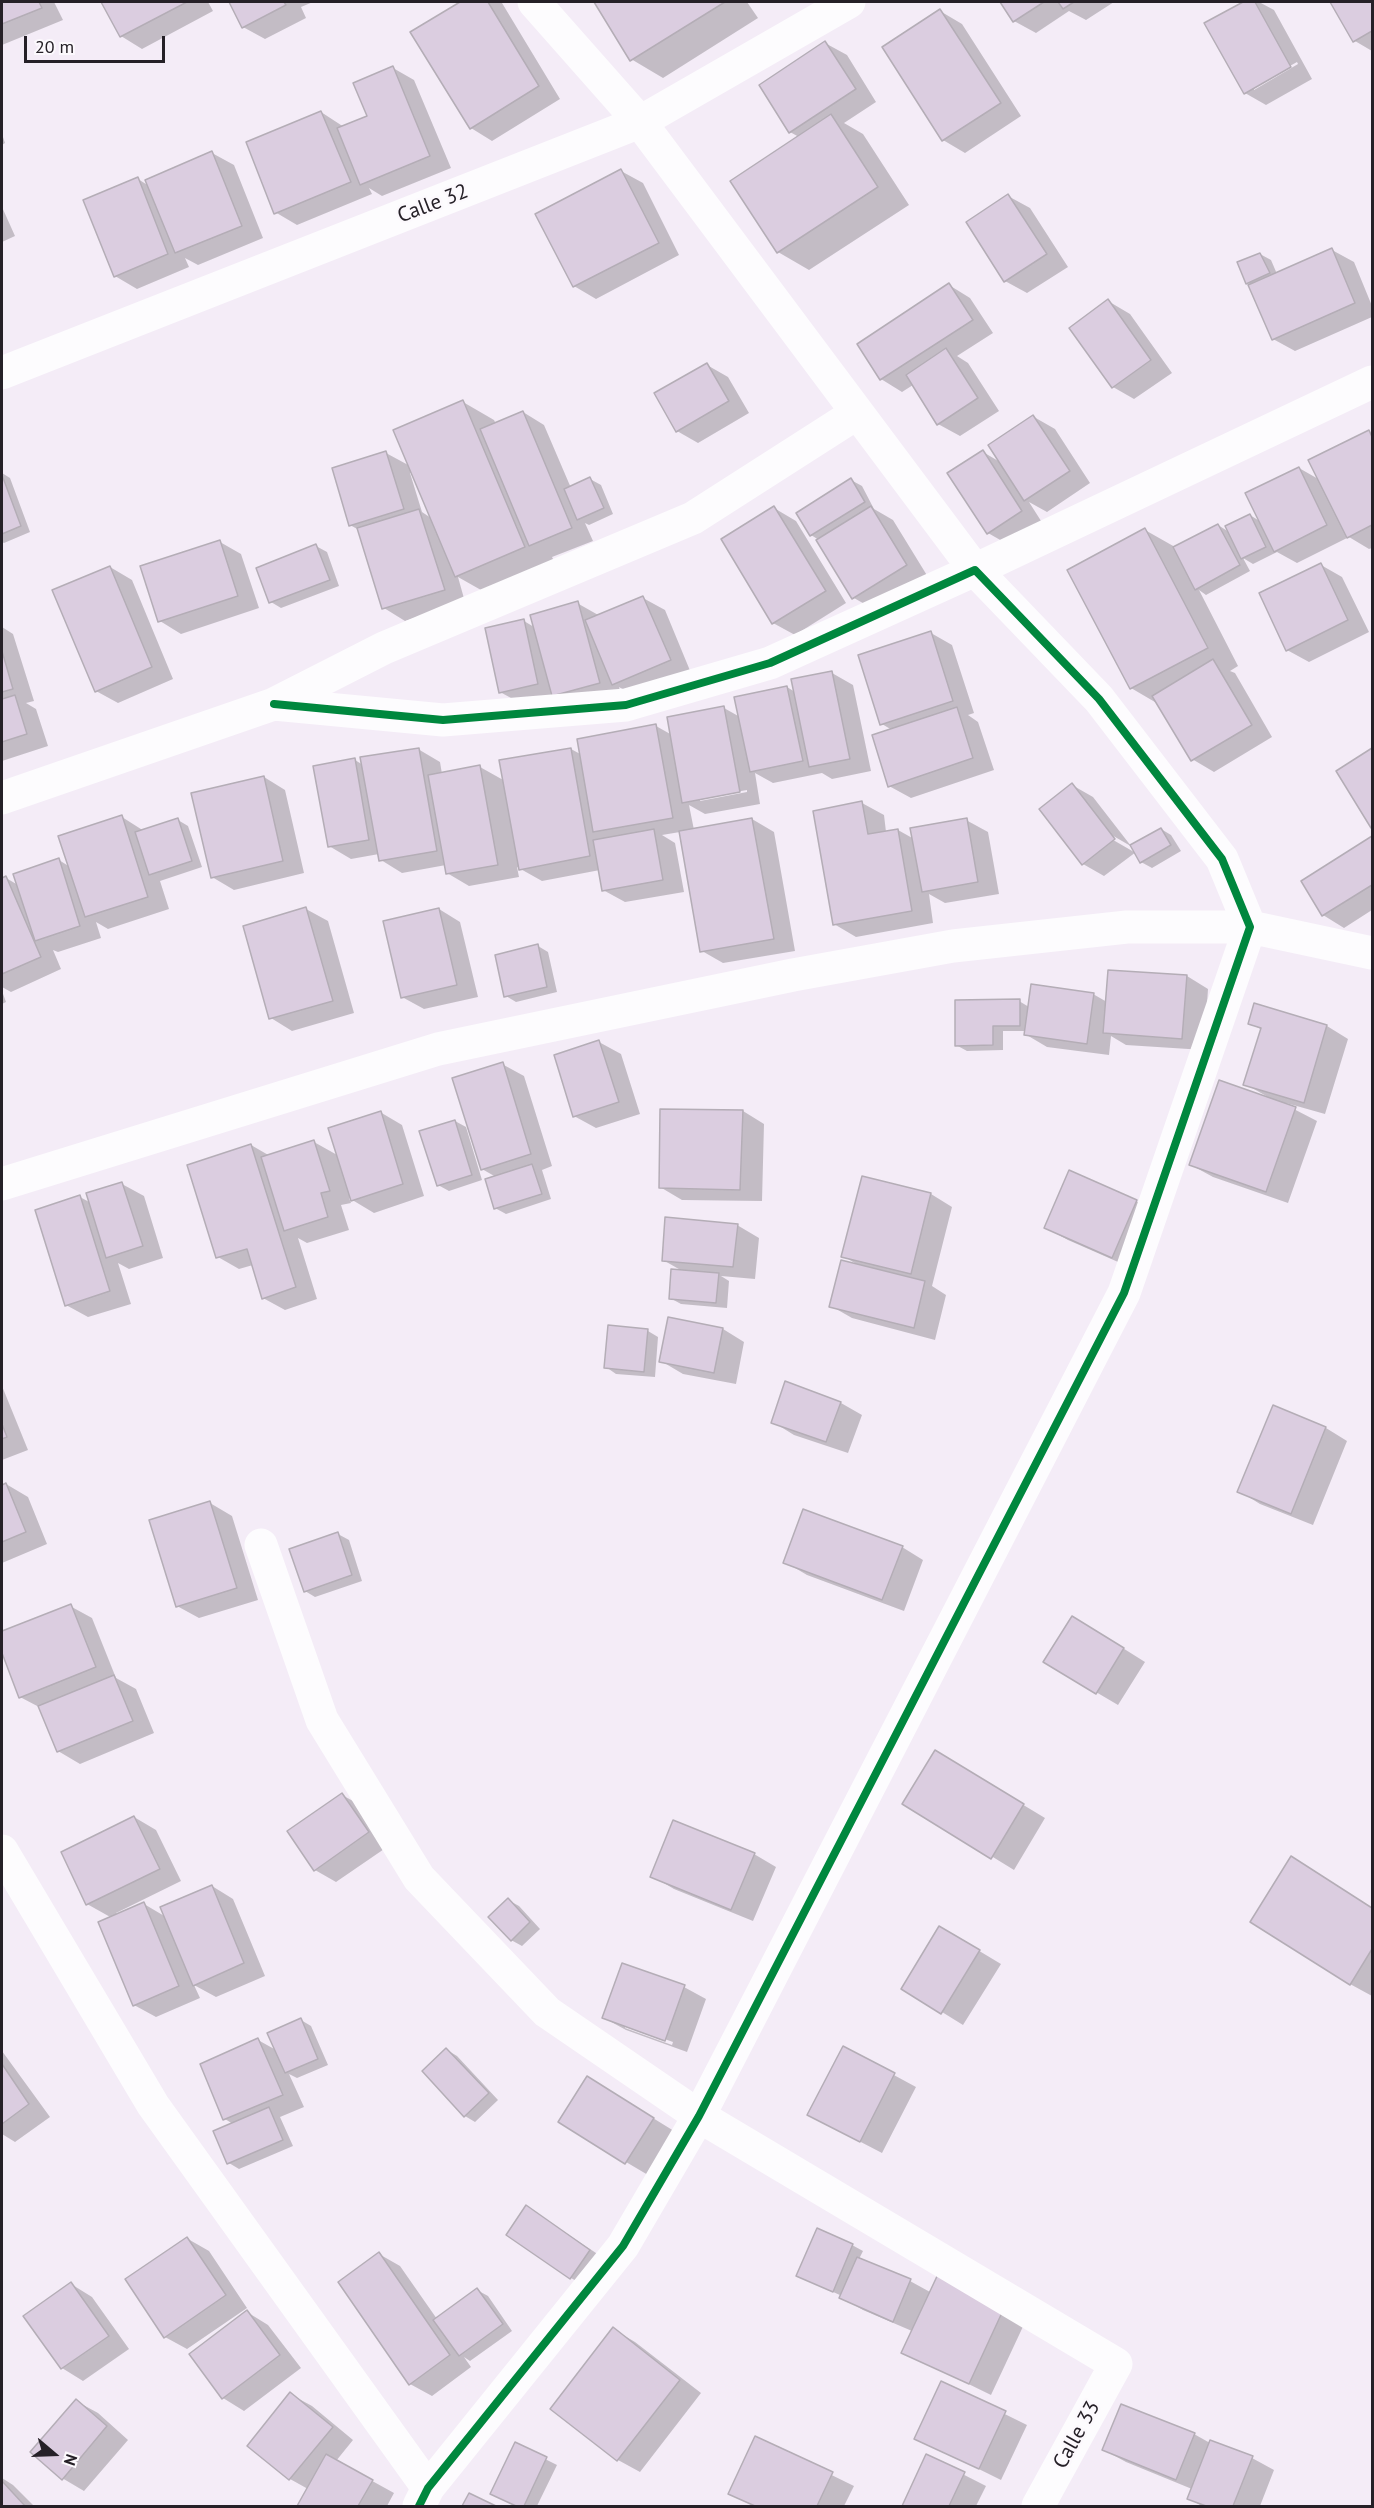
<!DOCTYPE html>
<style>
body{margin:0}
#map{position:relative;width:1374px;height:2508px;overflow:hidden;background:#f4ecf7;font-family:"PT Sans",sans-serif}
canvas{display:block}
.frame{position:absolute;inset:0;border:3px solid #252027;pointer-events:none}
.north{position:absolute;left:24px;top:2424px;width:60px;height:60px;-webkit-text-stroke:4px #fcf9fd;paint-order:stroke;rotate:109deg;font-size:16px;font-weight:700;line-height:24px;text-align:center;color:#252027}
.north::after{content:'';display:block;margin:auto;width:21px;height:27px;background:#252027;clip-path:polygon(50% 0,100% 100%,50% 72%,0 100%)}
.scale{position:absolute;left:24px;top:36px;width:141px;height:27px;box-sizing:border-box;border:3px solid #252027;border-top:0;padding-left:8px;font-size:18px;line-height:21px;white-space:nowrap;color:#252027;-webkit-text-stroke:4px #fcf9fd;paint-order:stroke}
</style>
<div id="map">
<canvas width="1374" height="2508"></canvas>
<div class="frame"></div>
<div class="north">N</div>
<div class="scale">20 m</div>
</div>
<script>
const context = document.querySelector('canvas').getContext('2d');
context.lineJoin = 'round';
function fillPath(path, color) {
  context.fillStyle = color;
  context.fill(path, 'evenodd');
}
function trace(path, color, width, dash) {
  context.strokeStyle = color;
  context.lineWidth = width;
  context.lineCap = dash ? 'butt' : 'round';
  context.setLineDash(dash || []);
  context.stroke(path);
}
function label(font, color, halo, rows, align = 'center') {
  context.font = font + ' "PT Sans",sans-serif';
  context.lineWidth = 5;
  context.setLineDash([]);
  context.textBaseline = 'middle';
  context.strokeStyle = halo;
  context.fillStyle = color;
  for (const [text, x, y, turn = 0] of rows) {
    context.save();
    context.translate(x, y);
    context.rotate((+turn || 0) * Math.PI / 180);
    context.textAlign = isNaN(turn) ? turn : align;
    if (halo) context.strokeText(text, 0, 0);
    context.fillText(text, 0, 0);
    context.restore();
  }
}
const shadow = new Path2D(`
 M2,2H54L63,20L2,45Z
 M103,2H208L213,11L142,49L121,36Z
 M231,2H313L301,7L306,18L265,39L243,27Z
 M463,2L502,3L560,99L492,141L471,128L412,33Z
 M595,2H747L758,18L663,78L631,59Z
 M1002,2H1114L1086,20L1069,11L1036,33L1014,21Z
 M1246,2H1259L1274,10L1312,79L1266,105L1245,93L1206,24ZM1297,62L1298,64L1254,90V86Z
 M1332,2H1372V51L1355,41Z
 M940,11L962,24L1021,116L965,153L943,140L884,48Z
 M825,43L847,55L876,102L844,123L863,134L909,205L809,270L778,252L799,137L790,132Z
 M393,68L414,80L451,168L382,196L369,188L372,194L297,225L275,212L321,112L344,127L369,116Z
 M2,134L5,143L2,145Z
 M212,153L234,165L263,238L198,265L185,258L189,267L137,289L115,276L138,179L149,186Z
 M621,171L643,183L679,255L596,299L574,286Z
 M1008,196L1030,208L1068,267L1027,293L1005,281Z
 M2,207L15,236L2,242Z
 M1332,250L1354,262L1372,306V317L1295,351L1273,339L1252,285L1247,282L1260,254L1271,260L1277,274Z
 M949,285L970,298L993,333L957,356L968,363L999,411L960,436L938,424L913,385L902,392L881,379Z
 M1108,301L1130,314L1172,373L1134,399L1113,387Z
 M707,365L728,377L749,413L698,443L677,431Z
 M463,402L494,420L496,424L523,412L544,425L571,488L590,479L601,485L613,514L589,525L585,523L593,541L552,557L556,565L488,594L458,577L465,602L405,621L384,608L359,530L350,525L386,453L410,466ZM412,472L431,518L422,512L410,473Z
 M1034,417L1055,429L1090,483L1047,512L1029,502L1043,524L1009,545L988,533L983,452L1000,462Z
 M1369,432L1372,434V548L1369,549L1349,537L1297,563L1277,552L1253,564L1243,558L1250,571L1206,595L1199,590L1238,666L1230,671L1235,673L1272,737L1214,772L1192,759L1160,705L1131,688L1145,530L1175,547L1218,525L1229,532L1250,515L1261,522L1299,468L1320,480Z
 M2,473L10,478L30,532L4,543L2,542Z
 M851,480L862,486L874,509L893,520L928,577L875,610L854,598L819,540L811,535Z
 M774,508L796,521L846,603L795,635L773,623Z
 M220,542L241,554L259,608L181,634L160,621Z
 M316,546L327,552L339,586L281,608L271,602Z
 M1321,565L1342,577L1369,632L1309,662L1287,650Z
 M110,567L132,580L173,679L118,703L96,691Z
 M643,598L665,610L691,673L634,696L619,687L621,695L522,704L500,692L524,621L534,627L577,603L600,616Z
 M2,627L13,634L34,701L26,703L36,709L48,746L2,761Z
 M931,633L952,645L974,713L968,715L978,722L994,770L911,798L889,786L892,730L882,724Z
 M832,673L853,685L871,771L832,779L822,773L773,783L755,773L760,804L705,814L689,805L694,830L752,819L774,832L795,951L723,963L702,951L680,832L662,835L675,843L684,892L625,902L603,890L600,870L542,881L517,867L519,877L469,886L447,873L446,865L402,873L381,860L379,854L351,859L329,846L355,760L363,765L418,749L440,762L442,774L480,767L505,781L571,749L582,755L656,726L672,735L724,708L740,717L787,687L795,692ZM747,790V792L700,801V798Z
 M1372,750V827L1338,771Z
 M264,777L285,790L304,873L234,890L212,877Z
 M1072,785L1093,797L1131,846L1161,829L1171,835L1181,851L1152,868L1141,862L1136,852L1104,876L1083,864ZM1110,834L1134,848V852L1108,837Z
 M862,803L884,815L886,832L898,830L914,839L966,820L988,832L999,894L945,903L929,894L933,923L856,937L834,924Z
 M122,817L144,831L178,820L188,826L202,867L160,881L169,909L108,929L96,922L101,938L58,952L53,950L61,969L11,992L2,987V879L6,878L18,885L59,860L70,867Z
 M1372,838V910L1344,928L1323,915L1303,881Z
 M306,909L328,921L354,1013L292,1031L271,1018Z
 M439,909L460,922L478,997L424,1009L402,997Z
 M538,946L548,952L557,992L516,1002L506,996Z
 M1187,976L1208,989L1204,1050L1126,1045L1111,1036L1109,1055L1047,1047L1025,1034L1026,1031H1003V1050L967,1051L956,1045L1019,1001L1029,1007L1093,994L1107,1002Z
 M2,991L6,1002L2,1004Z
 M1255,1005L1327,1026L1348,1039L1325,1114L1286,1103V1105L1317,1121L1288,1203L1213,1177L1191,1165L1268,1097L1245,1084L1262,1030L1250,1023Z
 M599,1042L621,1054L640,1114L596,1128L574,1116Z
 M502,1064L524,1076L552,1166L542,1170L551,1199L506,1214L495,1208L496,1177L482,1169Z
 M743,1111L764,1124L762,1201L682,1200L660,1187Z
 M380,1112L402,1125L424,1196L374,1213L349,1198L351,1203L341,1205L349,1230L307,1243L298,1238L317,1299L285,1310L263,1298L253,1265L239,1269L218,1257L251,1145L270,1156L314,1142L339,1156Z
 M455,1121L466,1127L482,1180L449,1191L438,1185Z
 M863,1177L931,1194L952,1207L932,1286L946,1295L935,1340L852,1318L831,1306L858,1265L843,1256Z
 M122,1184L144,1196L163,1258L129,1269L118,1263L131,1304L88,1317L66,1305L80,1197L91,1203Z
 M1136,1201L1158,1213L1134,1269L1068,1240L1046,1228Z
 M737,1225L759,1238L755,1279L721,1276L729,1281L727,1308L681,1304L670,1298L684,1272L663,1260Z
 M669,1319L723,1329L744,1342L736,1384L683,1374L661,1361Z
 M648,1331L658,1337L655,1377L616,1374L606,1367Z
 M786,1383L841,1403L862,1415L848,1453L794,1435L773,1422Z
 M2,1386L28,1450L2,1460Z
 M1273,1407L1326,1428L1347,1441L1313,1525L1260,1504L1239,1491Z
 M6,1484L28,1497L47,1544L2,1563V1486Z
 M210,1503L232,1516L258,1600L199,1618L177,1606Z
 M338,1534L349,1540L362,1581L315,1597L305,1591Z
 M902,1547L923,1560L904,1611L807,1575L785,1562Z
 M70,1606L92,1618L116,1678L136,1689L154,1733L80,1764L58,1751L41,1708L20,1697L2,1649V1633Z
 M1094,1630L1145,1662L1118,1705L1045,1662Z
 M957,1765L1045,1818L1014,1870L905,1803Z
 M342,1795L364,1807L390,1845L336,1882L315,1870Z
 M134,1817L156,1830L181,1881L116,1913L117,1915L144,1904L166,1917L212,1886L233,1899L265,1976L216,1997L194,1985L200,1998L156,2017L134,2005L112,1918L87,1904Z
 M754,1854L776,1867L753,1921L674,1889L652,1876Z
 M1313,1871L1372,1908V1996L1350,1984Z
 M508,1900L519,1906L540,1929L522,1946L511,1940Z
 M961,1940L1001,1964L963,2025L942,2012Z
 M684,1987L706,1999L687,2052L626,2030L604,2018ZM625,2025L673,2042L672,2045L625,2028Z
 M301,2020L311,2026L328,2065L297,2078L289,2074L304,2107L280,2117L293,2146L239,2169L229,2163L233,2124L225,2119L258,2040L276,2050Z
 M844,2048L916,2087L882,2153L830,2126Z
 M447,2050L457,2056L498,2100L475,2122L465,2116Z
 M2,2051L50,2117L15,2142L2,2134Z
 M609,2091L674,2131L648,2175L626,2162Z
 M527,2207L611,2263L592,2290L571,2278Z
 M188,2239L209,2251L247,2308L187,2349L165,2337Z
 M852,2245L863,2251L859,2259L910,2281L930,2292L1027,2318L991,2395L903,2352L912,2331L863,2310L841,2297L842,2296L809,2281Z
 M379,2254L400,2266L437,2319L477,2290L488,2296L512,2331L470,2361L464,2357L471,2367L432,2396L410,2384Z
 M71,2284L92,2297L129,2349L83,2381L62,2368Z
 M247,2312L268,2325L301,2368L244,2411L223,2398Z
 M613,2329L635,2342L701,2393L640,2472L618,2460L552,2409Z
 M942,2383L1027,2425L1001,2480L916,2438Z
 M290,2394L312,2406L353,2440L336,2461L394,2493L387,2506H299L308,2489L290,2479L249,2446Z
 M76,2401L98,2413L128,2440L84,2491L62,2478Z
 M1194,2434L1210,2443L1252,2458L1274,2470L1260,2506H1202L1189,2499L1192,2489L1126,2462L1104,2450Z
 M756,2438L854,2486L844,2506H754L730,2493Z
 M515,2444L557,2465L537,2506H517L502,2499Z
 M927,2456L986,2486L976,2506H904Z
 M2,2478L13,2485L34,2506H2Z`);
const building = new Path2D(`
 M2,2H39L42,8L2,24Z
 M101,2H187L120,37Z
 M229,2H284L286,5L242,28Z
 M460,2H488L539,86L470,129L410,32Z
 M594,2H725L630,61Z
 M1000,2H1044L1013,22Z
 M1058,2H1074L1063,9Z
 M1243,2H1255L1291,67L1244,94L1204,23Z
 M1330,2H1372V31L1353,42Z
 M940,9L1001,103L942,141L882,47Z
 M825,41L856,89L789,133L759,85Z
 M393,66L430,156L360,185L337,128L367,116L353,83Z
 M321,111L351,182L274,214L246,142Z
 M831,114L878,187L777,253L730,181Z
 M212,151L242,226L175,253L145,180Z
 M621,169L659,243L573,287L535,214Z
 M138,177L168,254L114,277L83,200Z
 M1008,194L1047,254L1004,282L966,222Z
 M1332,248L1355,303L1272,340L1248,285Z
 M1260,253L1270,273L1246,284L1237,262Z
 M949,283L973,320L880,380L857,344Z
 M1108,299L1151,360L1112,388L1069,328Z
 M946,348L978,398L937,425L906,375Z
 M707,363L729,401L676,432L654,393Z
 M463,400L525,547L455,577L393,430Z
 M523,411L572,528L529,546L480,429Z
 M1033,415L1070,471L1024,501L988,445Z
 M1369,430L1372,437V525L1347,538L1308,460Z
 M983,450L1022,511L987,534L947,473Z
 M386,451L404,509L349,526L332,468Z
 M1299,467L1327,525L1274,552L1245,493Z
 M2,475L21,526L2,534Z
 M590,477L604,508L577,520L564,489Z
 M851,478L865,502L810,536L796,513Z
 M774,506L826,591L772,624L721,539Z
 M871,506L907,565L852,599L816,540Z
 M419,509L445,590L382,609L357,528Z
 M1250,514L1266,547L1241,559L1225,526Z
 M1218,524L1240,565L1195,590L1173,547Z
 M1145,528L1208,648L1130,689L1067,570Z
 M220,540L238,596L158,622L140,566Z
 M316,544L330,580L269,603L256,568Z
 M1321,563L1348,620L1286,651L1259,593Z
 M110,566L152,667L95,692L52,590Z
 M643,596L671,660L612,685L585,620Z
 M578,601L600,683L552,696L530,615Z
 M524,619L538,684L499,693L485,628Z
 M931,631L953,701L880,725L858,655Z
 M2,651L13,689L2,692Z
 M1213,659L1252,725L1191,761L1152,696Z
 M832,671L850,759L809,767L791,679Z
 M787,686L803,761L750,772L734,697Z
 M15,695L27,734L2,742V699Z
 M724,706L740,792L682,803L667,717Z
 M957,707L973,758L888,787L872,735Z
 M656,724L673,818L593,832L577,739Z
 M419,748L437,851L379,861L360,757Z
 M571,748L590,856L519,870L499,760Z
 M1372,748V827L1371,828L1336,771Z
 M355,758L369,840L328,847L313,766Z
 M480,765L498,865L446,874L428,775Z
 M264,776L283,861L211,878L191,793Z
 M1072,783L1115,839L1082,865L1039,809Z
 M862,801L868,834L898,829L912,911L833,925L813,811Z
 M122,815L148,897L85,917L58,836Z
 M178,818L192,861L149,875L135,832Z
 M752,818L774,939L700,952L679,831Z
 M967,818L978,882L922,892L910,828Z
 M1161,828L1171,845L1140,863L1130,845Z
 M654,829L663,880L602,891L593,840Z
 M1372,836V885L1322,916L1301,881Z
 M59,858L80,926L35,941L13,874Z
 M6,876L41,957L2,974V878Z
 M306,907L333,1001L269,1019L243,926Z
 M439,908L457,985L401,998L383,921Z
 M538,944L547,987L504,997L495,955Z
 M1108,970L1187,975L1182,1039L1103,1033Z
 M1031,984L1094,993L1087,1044L1024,1035Z
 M1020,999V1026H993V1045L955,1046V1000Z
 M1254,1003L1327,1025L1304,1103L1243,1085L1261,1028L1248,1024Z
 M599,1040L619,1102L573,1117L554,1055Z
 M503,1062L531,1154L481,1170L452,1078Z
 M1219,1080L1296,1107L1266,1192L1189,1165Z
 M660,1109L743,1110L740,1190L659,1188Z
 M381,1111L403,1184L351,1201L328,1128Z
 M455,1120L472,1175L437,1186L419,1131Z
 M314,1140L330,1191L321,1193L328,1217L284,1231L261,1157Z
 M251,1144L296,1287L262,1299L247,1249L216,1258L187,1165Z
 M532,1164L542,1194L494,1209L485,1179Z
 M1069,1170L1137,1200L1112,1258L1044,1228Z
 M862,1176L931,1193L911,1274L841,1257Z
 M122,1182L143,1246L106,1258L86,1193Z
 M80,1195L110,1291L65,1306L35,1210Z
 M665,1217L738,1224L733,1267L662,1261Z
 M841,1260L925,1281L914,1328L829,1307Z
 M671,1269L719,1273L716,1303L669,1299Z
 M668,1317L723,1328L714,1373L659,1362Z
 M608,1325L648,1329L644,1372L604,1368Z
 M785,1381L841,1402L826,1442L771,1423Z
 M1273,1405L1326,1427L1291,1514L1237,1492Z
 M2,1424L7,1437L2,1439Z
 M6,1483L26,1532L2,1542V1485Z
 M210,1501L237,1588L176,1607L149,1520Z
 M803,1509L903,1546L882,1600L783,1563Z
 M338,1532L352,1575L304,1592L289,1549Z
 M71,1604L96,1667L19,1698L2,1653V1631Z
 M1072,1616L1124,1648L1096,1694L1043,1662Z
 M114,1675L133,1721L57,1752L38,1706Z
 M935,1750L1024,1804L991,1859L902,1804Z
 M342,1793L369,1832L314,1871L287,1831Z
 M134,1816L160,1869L86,1905L61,1852Z
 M673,1820L755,1853L731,1910L650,1877Z
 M1291,1856L1372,1908V1949L1350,1985L1250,1922Z
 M212,1885L244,1963L193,1986L160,1907Z
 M508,1898L530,1922L511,1941L488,1917Z
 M144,1902L179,1986L133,2006L98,1922Z
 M939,1926L980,1950L941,2014L901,1989Z
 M622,1963L685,1985L665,2041L602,2018Z
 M301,2018L318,2059L285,2073L267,2033Z
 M258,2038L283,2095L223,2120L200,2064Z
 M843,2046L895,2073L860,2142L807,2115Z
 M446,2048L489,2093L464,2117L422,2071Z
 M2,2064L29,2104L2,2124Z
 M587,2076L654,2118L625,2164L558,2122Z
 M269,2107L283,2140L227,2164L213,2131Z
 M526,2205L590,2250L570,2279L506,2235Z
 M817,2228L853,2244L833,2292L796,2276Z
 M187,2237L226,2295L164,2338L125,2279Z
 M379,2252L450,2355L409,2385L338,2282Z
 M857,2257L911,2279L893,2322L839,2298Z
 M939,2272L1006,2304L969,2384L901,2353Z
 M71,2282L109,2336L61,2369L23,2316Z
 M477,2288L503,2324L459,2356L433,2320Z
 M247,2310L280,2355L222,2399L189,2354Z
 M613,2327L680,2380L617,2461L550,2409Z
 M941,2381L1006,2411L979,2469L914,2439Z
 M290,2392L333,2427L289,2480L247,2446Z
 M76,2399L107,2426L62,2480L30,2452Z
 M1121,2404L1195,2433L1176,2480L1102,2450Z
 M755,2436L833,2472L817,2506H755L728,2494Z
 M1210,2440L1253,2456L1233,2506H1206L1187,2499Z
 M515,2442L547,2457L524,2506H516L490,2494Z
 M326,2454L373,2480L358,2506H297Z
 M926,2454L965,2472L949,2506H902Z
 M2,2481L25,2506H2Z
 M469,2493L496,2506H462Z`);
const minor = new Path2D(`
 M534,2L640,122L975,570L1372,382
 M2,373L640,122L849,2
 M274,704L443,720L626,705L770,663L975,570L1099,699L1222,859L1250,927L1124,1293L699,2116L623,2246L428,2488L419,2506
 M2,798L274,704L384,648L693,518L857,413
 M2,1184L438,1049L793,975L953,946L1127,927H1250L1372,953
 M261,1545L322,1720L419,1878L547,2012L699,2116L1116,2364L1038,2506
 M2,1851L153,2105L428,2488`);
const cycleway = new Path2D(`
 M274,704L443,720L626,705L770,663L975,570L1099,699L1222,859L1250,927L1124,1293L699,2116L623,2246L428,2488L419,2506`);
const streetNames = [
 ["Calle 32",433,204,-21],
 ["Calle 33",1077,2435,-61]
];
fillPath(shadow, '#0003');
fillPath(building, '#dbcde0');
trace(building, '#b4adb6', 1.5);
trace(minor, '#fdfcfe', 33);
trace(cycleway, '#00873e', 8);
label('21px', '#252027', '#fcf9fd', streetNames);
</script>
